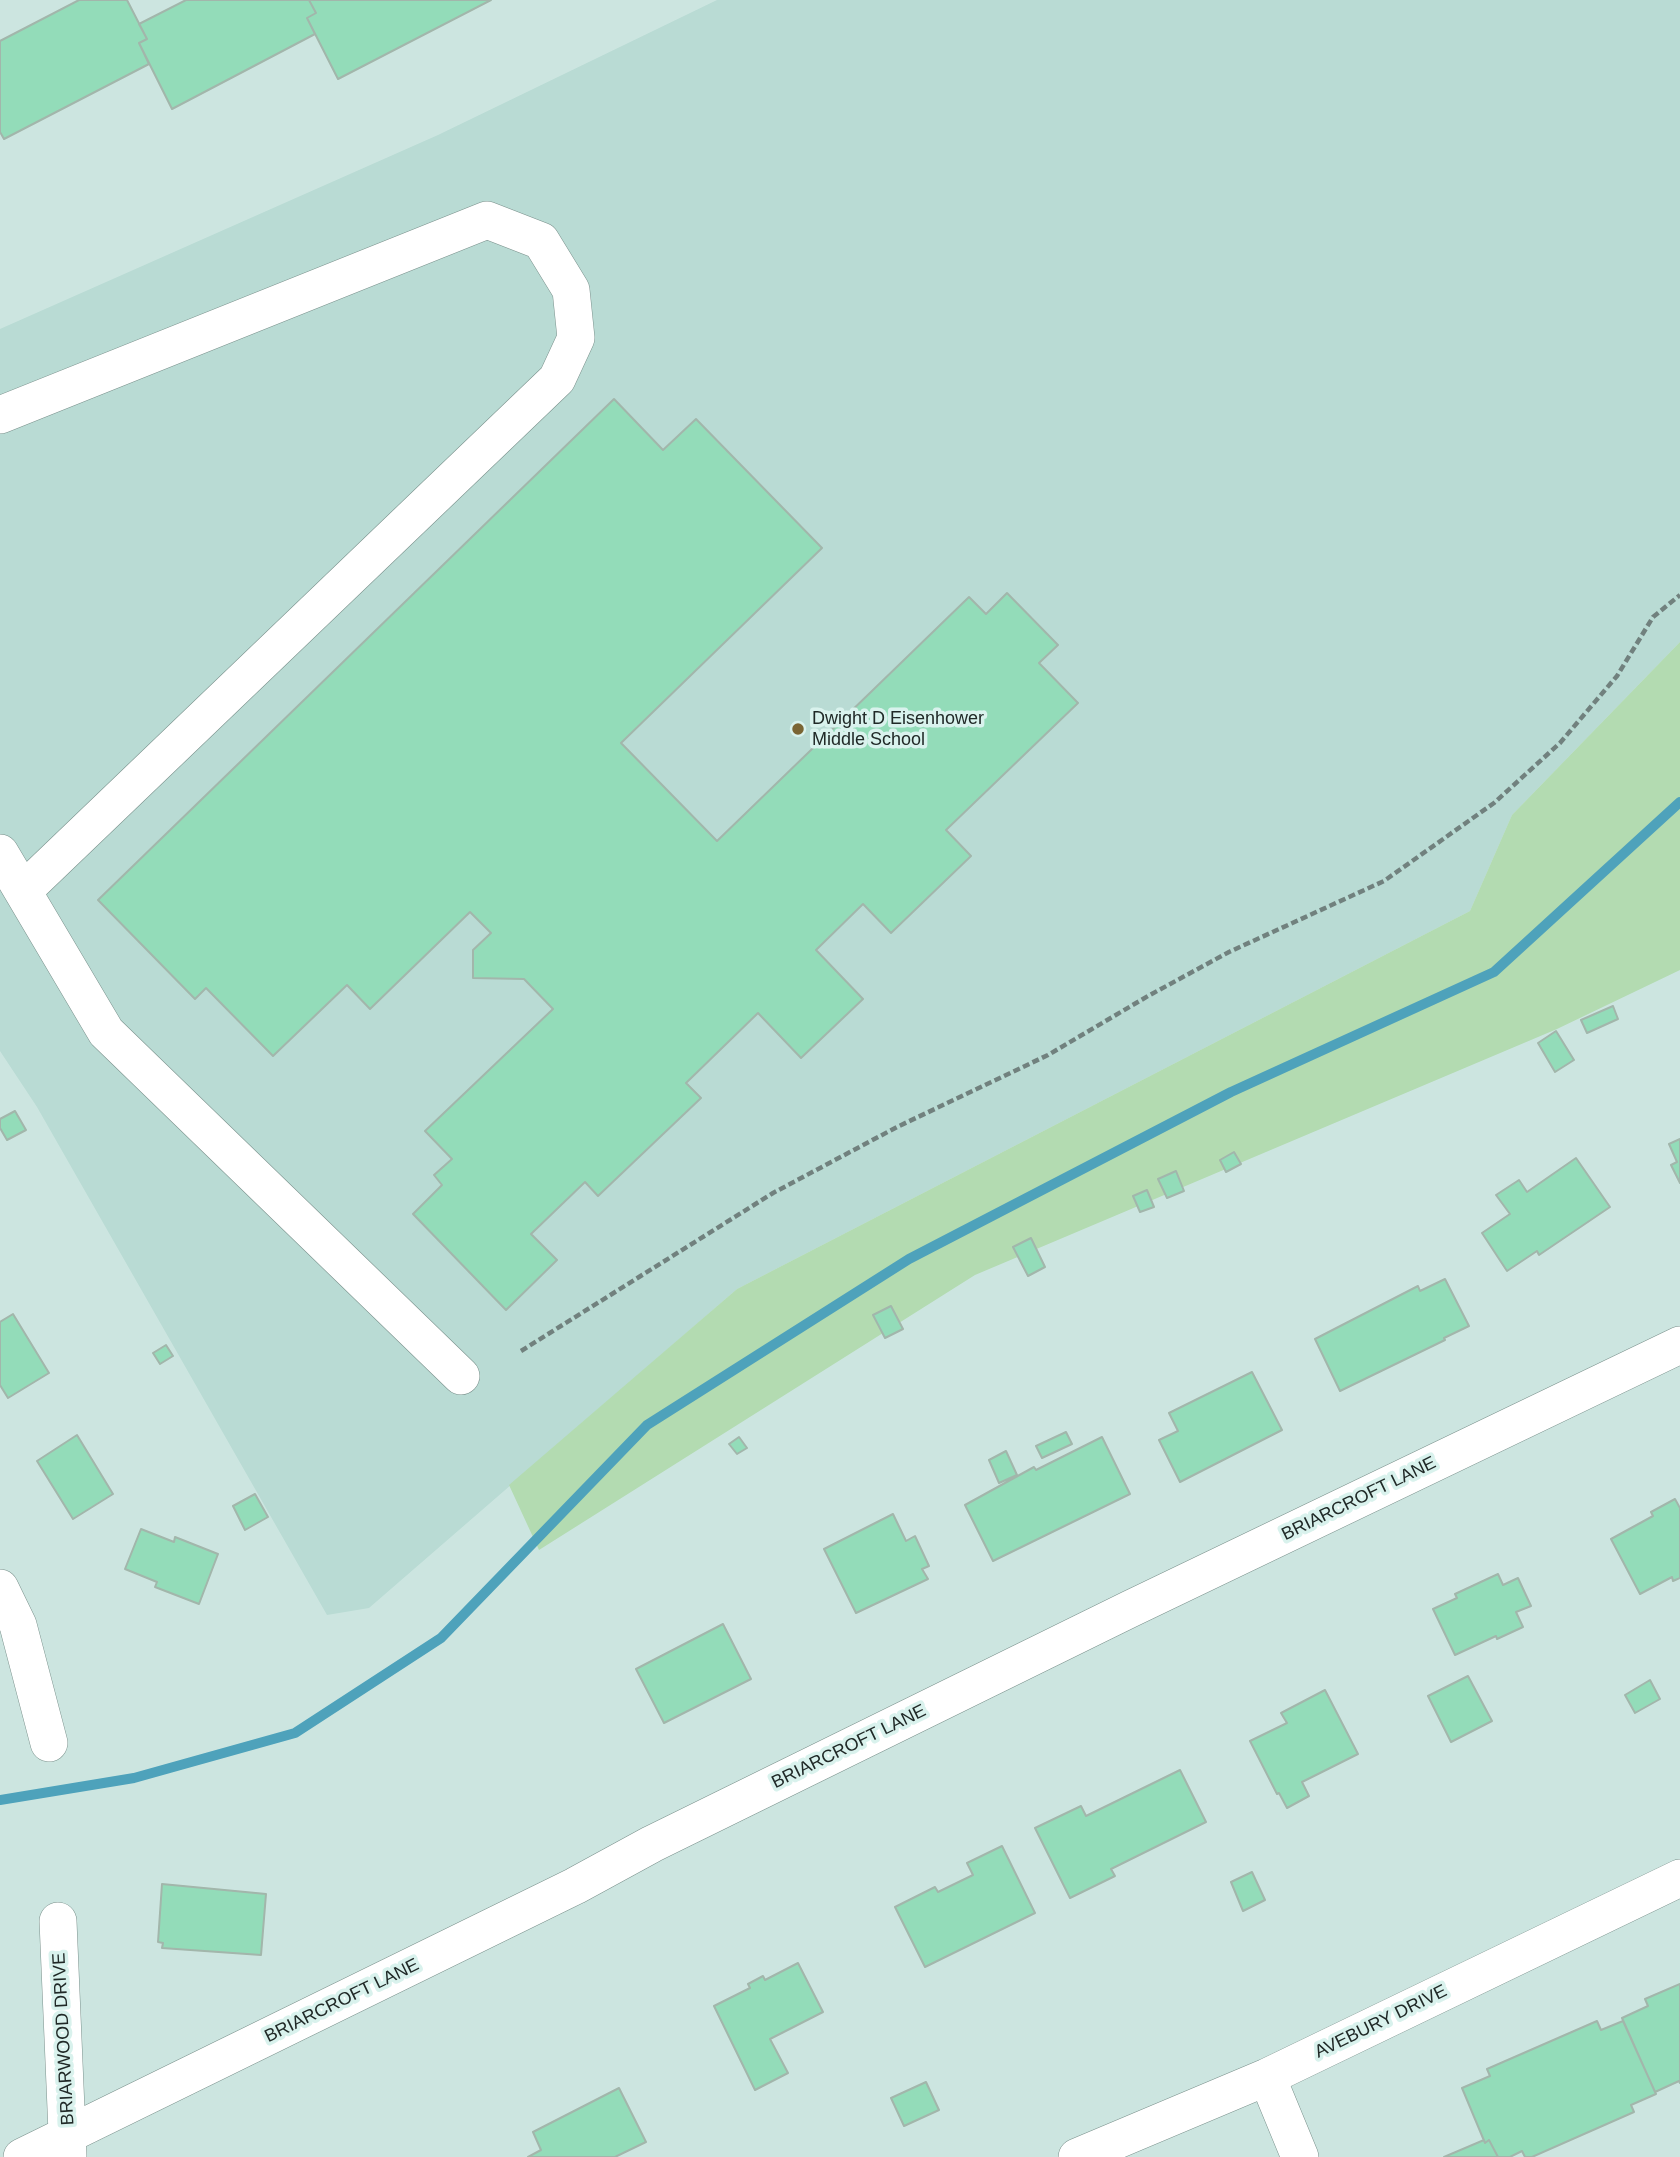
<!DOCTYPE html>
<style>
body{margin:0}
canvas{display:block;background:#cce5e0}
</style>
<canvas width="1680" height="2157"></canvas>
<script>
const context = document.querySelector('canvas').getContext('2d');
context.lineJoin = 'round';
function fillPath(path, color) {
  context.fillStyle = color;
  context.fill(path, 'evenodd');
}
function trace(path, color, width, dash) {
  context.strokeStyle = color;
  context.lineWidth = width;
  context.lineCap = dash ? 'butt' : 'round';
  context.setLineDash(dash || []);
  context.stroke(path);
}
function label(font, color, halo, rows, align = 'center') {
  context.font = font + ' Arial,sans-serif';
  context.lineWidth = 7;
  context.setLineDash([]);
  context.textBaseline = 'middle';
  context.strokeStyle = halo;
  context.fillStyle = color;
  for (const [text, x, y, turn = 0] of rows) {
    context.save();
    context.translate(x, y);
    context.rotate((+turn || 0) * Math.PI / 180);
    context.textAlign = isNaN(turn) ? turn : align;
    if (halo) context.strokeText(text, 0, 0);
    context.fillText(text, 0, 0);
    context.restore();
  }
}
const built = new Path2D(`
 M717,0H1680V642L1512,815L1470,911L737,1289L369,1608L327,1615L37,1107L0,1051V329L438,135Z`);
const green = new Path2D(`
 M1680,642V970L1557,1029L975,1275L539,1550L509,1485L737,1289L1470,911L1512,815Z`);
const stream = new Path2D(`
 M0,1800L134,1778L295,1733L441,1638L647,1425L909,1259L1231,1092L1494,972L1680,802`);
const building = new Path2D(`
 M79,0H127L147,39L139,43L149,64L4,139L0,132V41Z
 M186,0H309L316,13L307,18L315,34L172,109L139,43L147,39L139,24Z
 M309,0H491L338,79L307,18L316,13Z
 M614,399L663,450L696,419L822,548L621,743L717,841L969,597L986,614L1007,593L1058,645L1039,663L1078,703L946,830L971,856L891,933L863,904L816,950L863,999L801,1058L758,1013L686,1083L701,1098L598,1196L585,1182L531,1234L557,1260L506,1310L413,1214L442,1185L434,1175L452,1159L425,1131L553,1009L524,979L473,978V950L491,933L470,912L370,1009L347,985L273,1056L206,988L195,999L98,900Z
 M1613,1006L1618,1019L1587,1033L1581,1020Z
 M1556,1031L1574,1060L1555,1072L1538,1043Z
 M15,1111L26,1130L7,1140L0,1128V1119Z
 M1680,1139V1183L1671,1165L1677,1162L1669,1144Z
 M1234,1152L1241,1164L1226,1172L1220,1160Z
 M1576,1158L1610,1207L1539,1255L1537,1251L1507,1271L1482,1233L1510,1214L1496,1195L1519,1180L1527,1192Z
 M1176,1171L1184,1191L1167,1198L1158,1179Z
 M1147,1190L1154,1207L1140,1212L1133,1196Z
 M1031,1238L1045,1267L1028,1276L1013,1247Z
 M1445,1279L1469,1326L1444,1338L1445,1340L1340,1391L1315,1339L1418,1286L1420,1291Z
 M891,1306L903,1329L885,1338L873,1315Z
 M13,1314L49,1373L8,1398L0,1385V1322Z
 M166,1345L173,1356L160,1364L153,1353Z
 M1252,1372L1282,1430L1180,1482L1159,1440L1178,1431L1169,1413Z
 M1066,1432L1072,1444L1042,1458L1036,1446Z
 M77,1435L113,1494L73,1519L37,1461Z
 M739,1437L747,1448L737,1454L729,1444Z
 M1102,1437L1130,1494L993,1561L965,1505L1034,1467L1036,1470Z
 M1006,1451L1017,1475L999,1483L989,1460Z
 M255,1494L268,1517L245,1530L233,1506Z
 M1675,1499L1680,1508V1578L1673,1581L1672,1577L1640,1594L1611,1539L1653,1516L1651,1512Z
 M893,1514L906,1541L915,1536L929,1566L922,1569L928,1579L856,1613L824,1549Z
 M141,1529L174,1542L175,1537L218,1554L199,1604L155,1587L157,1582L125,1569Z
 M1498,1574L1503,1585L1518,1578L1531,1606L1516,1612L1523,1627L1497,1639L1496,1636L1455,1655L1433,1609L1457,1598L1455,1594Z
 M723,1624L751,1679L664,1723L636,1669Z
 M1468,1676L1492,1721L1451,1742L1428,1696Z
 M1650,1680L1660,1699L1635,1713L1625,1695Z
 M1325,1690L1358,1754L1302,1782L1309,1796L1287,1808L1279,1793L1277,1794L1250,1741L1287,1723L1281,1713Z
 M1180,1770L1206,1822L1111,1869L1115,1876L1070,1898L1035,1828L1081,1806L1086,1816Z
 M1002,1846L1035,1913L925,1967L895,1907L935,1887L938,1892L973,1875L967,1863Z
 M1252,1872L1265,1900L1243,1911L1231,1882Z
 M162,1884L266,1894L261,1955L162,1948L163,1943L158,1942Z
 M798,1963L823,2012L770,2039L788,2073L755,2090L714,2006L750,1988L748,1984L763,1976L765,1980Z
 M1680,1984V2083L1679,2081L1655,2092L1622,2018L1648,2006L1645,1999Z
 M1597,2021L1601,2030L1623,2021L1656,2094L1631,2105L1634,2112L1532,2157H1525L1522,2151L1510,2157H1498L1489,2140L1485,2143L1462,2088L1490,2076L1487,2069Z
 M926,2082L939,2110L904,2126L891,2098Z
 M619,2088L646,2142L615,2157H528L541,2150L533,2132Z
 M1484,2140L1485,2143L1489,2140L1498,2157H1444Z`);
const path = new Path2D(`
 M521,1351L773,1193L897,1127L1048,1055L1148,996L1229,952L1384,881L1494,803L1560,743L1617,676L1653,617L1680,595`);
const minor = new Path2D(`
 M0,415L487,220L541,241L571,290L576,338L557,379L23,891
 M0,853L106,1032L461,1376
 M0,1588L18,1625L49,1743
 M58,1921L68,2156
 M1267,2077L1300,2157
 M22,2157L575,1886L652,1844L1130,1609L1680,1345
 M1077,2157L1267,2077L1680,1878`);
const markers = [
 [798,729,7,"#7a6534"]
];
const poiNames = [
 ["Dwight D Eisenhower",812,719],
 ["Middle School",812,740]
];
const streetNames = [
 ["BRIARCROFT LANE",1359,1499,-26],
 ["BRIARCROFT LANE",849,1747,-26],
 ["BRIARCROFT LANE",342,2001,-26],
 ["AVEBURY DRIVE",1381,2022,-26],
 ["BRIARWOOD DRIVE",64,2039,-93]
];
fillPath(built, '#b9dbd4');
fillPath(green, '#b3dbb1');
trace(stream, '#4ea2bb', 10);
fillPath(building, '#93dcb9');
trace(building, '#a2b6ab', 2);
trace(minor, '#7a918c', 38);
trace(path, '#71817e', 4.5, [7, 3.5]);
trace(minor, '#fff', 37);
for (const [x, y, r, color] of markers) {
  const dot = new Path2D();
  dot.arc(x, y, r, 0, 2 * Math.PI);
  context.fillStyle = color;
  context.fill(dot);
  trace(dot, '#d9f2ed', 2.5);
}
label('18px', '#202927', '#d9f2ed', poiNames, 'left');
label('18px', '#202927', '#d9f2ed', streetNames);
</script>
